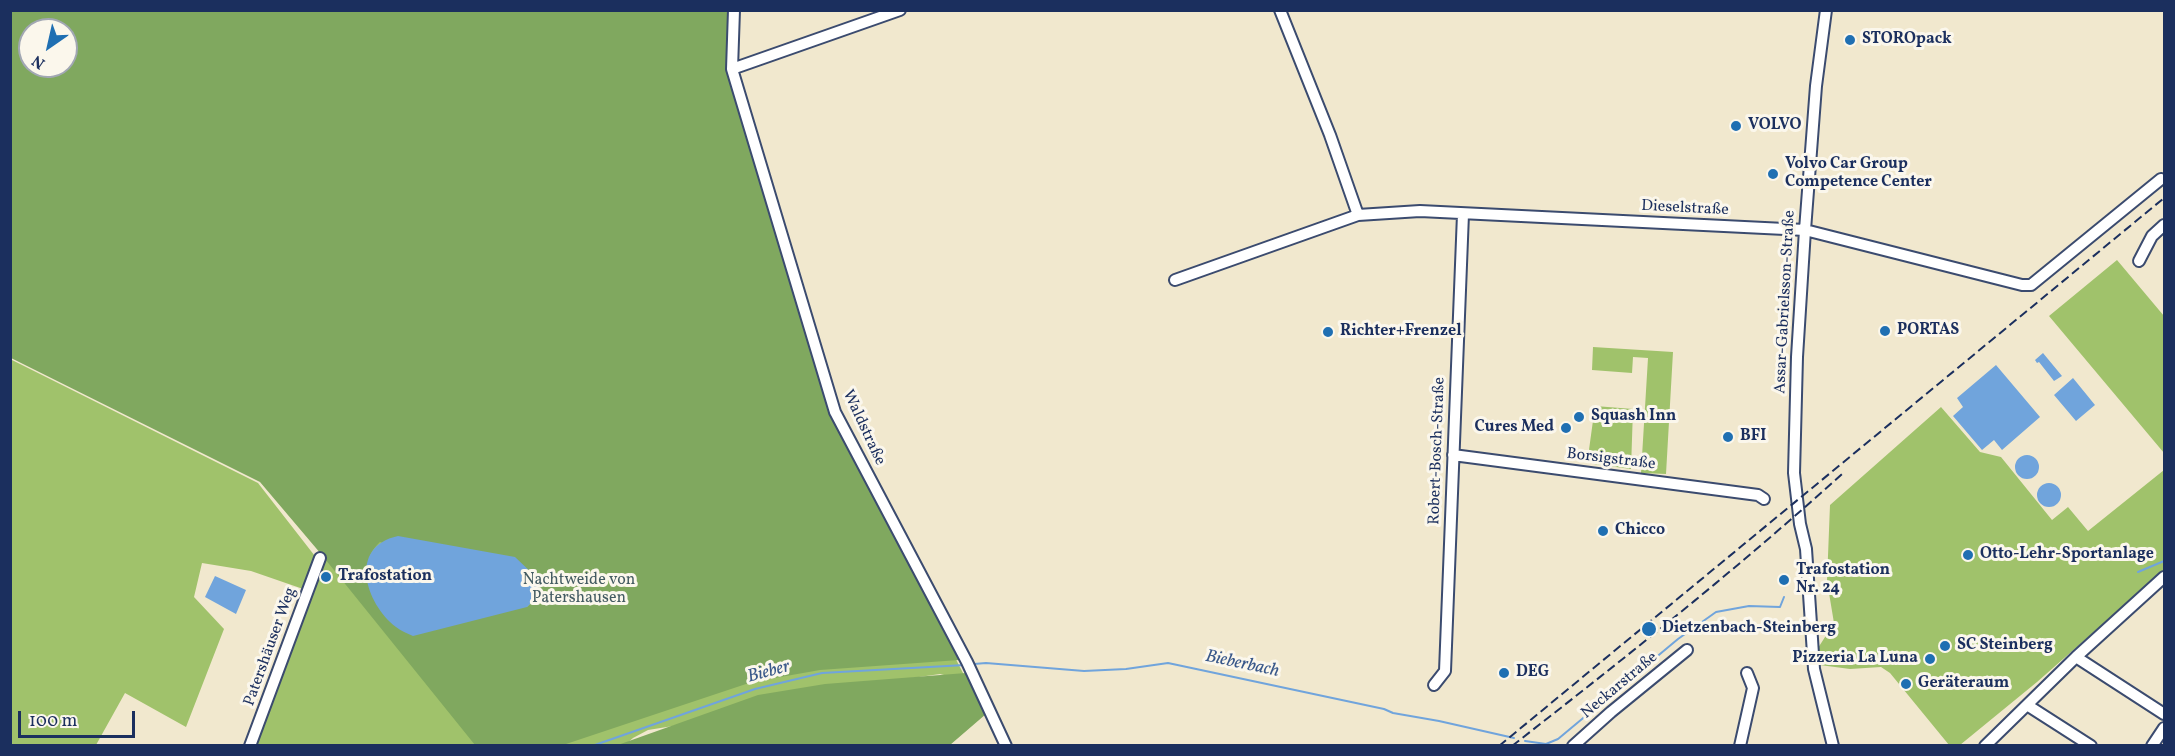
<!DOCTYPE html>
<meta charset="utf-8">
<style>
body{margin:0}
#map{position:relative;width:2175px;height:756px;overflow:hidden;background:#f1e8ce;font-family:Vollkorn,serif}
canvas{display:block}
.frame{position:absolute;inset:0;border:12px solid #1b2f5e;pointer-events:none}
.north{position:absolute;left:18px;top:18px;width:60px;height:60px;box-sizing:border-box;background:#fbf7ec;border:2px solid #a1a7b3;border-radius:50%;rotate:214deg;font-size:16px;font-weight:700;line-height:24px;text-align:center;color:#1b2f5e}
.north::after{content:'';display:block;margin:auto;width:21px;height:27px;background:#1f6fb2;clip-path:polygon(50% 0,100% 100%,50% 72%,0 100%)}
.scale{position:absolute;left:18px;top:711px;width:117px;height:27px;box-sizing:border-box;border:3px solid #1b2f5e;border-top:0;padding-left:8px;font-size:18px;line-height:21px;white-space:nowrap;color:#1b2f5e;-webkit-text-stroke:4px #fbf7ec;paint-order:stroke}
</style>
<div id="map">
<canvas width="2175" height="756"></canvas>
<div class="frame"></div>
<div class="north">N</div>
<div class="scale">100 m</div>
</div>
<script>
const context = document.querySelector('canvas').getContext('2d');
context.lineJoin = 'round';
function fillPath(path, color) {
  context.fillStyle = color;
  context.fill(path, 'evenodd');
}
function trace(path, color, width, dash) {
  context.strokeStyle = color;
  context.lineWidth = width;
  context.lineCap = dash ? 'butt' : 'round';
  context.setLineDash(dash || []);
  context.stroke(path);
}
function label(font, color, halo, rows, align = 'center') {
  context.font = font + ' Vollkorn,serif';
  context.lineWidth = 6;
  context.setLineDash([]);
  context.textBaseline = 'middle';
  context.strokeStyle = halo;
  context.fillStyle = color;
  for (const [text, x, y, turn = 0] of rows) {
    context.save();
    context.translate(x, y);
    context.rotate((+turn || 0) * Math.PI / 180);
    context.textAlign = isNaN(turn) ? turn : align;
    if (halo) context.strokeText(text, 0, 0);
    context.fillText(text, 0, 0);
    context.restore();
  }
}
const green = new Path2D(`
 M2117,260L2164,316V453L2049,316Z
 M1593,347L1673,352L1666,474L1641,473L1648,358L1633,357L1632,373L1592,370Z
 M10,359L258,483L318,560L306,590L251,571L202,563L194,597L224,629L186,727L125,693L96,745H11Z
 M1595,406L1633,409L1631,469L1594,464L1588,457Z
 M1941,407L1980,452L2001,457L2052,520L2068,507L2088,531L2164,470V570L2037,682L1960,745H1949L1890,673L1881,667L1850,669L1820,665L1818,648L1834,623L1827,581L1830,505Z
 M357,471L920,589L964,675L952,677L940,674L772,698L673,726L648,730L633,738L625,745L256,746Z`);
const forest = new Path2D(`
 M10,11H728L726,60L827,406L959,660L820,670L752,682L563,745H475L321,554L260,482L11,358ZM30,30H66V66H30ZM380,542L534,601L527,607L373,597C366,578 363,557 380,542Z
 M966,673L986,714L950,745L615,746L758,695L825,684Z`);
const water = new Path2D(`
 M2043,353L2062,376L2054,381L2039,362L2037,363L2035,360Z
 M1996,365L2040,417L2002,450L1994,440L1982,450L1953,416L1963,407L1957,398Z
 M2073,378L2095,405L2076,421L2054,395Z
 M2015 467a12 12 0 1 1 24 0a12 12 0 1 1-24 0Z
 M2037 495a12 12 0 1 1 24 0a12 12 0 1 1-24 0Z
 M398,536L515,557L535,576L538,582L537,597L527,607L413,636C407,633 401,631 396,627C366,604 347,547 398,536Z
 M215,576L246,590L236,614L205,597Z`);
const stream = new Path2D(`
 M2138,572L2164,561
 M1780,607L1784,597
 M974,664L986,663L1084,671L1126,669L1168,663L1384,709L1393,713L1439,721L1514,738
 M1525,741L1546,744L1558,739L1678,639L1716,612L1749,606L1780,607
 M592,746L755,689L822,673L965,665`);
const minor = new Path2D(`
 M734,10L732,69L835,412L967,662L1006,746
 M1280,10L1330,135L1358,215
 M1826,10L1816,86L1805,230L1797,357L1794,473L1800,524L1806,549L1814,669L1833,746
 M732,69L900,10
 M2139,261L2152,236L2164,225
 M1175,280L1358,215L1420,211L1805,230L2022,285H2031L2161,179
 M1453,455L1758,495L1764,499
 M2076,657L2164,714
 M1434,685L1445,671L1463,214
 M2027,705L2091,746
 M250,746L320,558
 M1573,746L1611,712L1687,650
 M1740,746L1753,688L1747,673
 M1985,746L2076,657L2164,577
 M2152,746L2164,728`);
const rail = new Path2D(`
 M1499,746L2164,198
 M1512,746C1625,658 1736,570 1842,474`);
const markers = [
 [1850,40,6,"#1f6fb2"],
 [1736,126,6,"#1f6fb2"],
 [1773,174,6,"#1f6fb2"],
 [1885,331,6,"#1f6fb2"],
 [1328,332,6,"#1f6fb2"],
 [1579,417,6,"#1f6fb2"],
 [1566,428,6,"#1f6fb2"],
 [1728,437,6,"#1f6fb2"],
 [1603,531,6,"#1f6fb2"],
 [1968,555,6,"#1f6fb2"],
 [326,577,6,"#1f6fb2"],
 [1784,580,6,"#1f6fb2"],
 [1649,629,8,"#1f6fb2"],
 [1945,646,6,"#1f6fb2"],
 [1930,659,6,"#1f6fb2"],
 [1504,673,6,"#1f6fb2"],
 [1906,684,6,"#1f6fb2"]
];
const poiNames = [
 ["STOROpack",1862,40],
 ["VOLVO",1748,126],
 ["Volvo Car Group",1785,165],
 ["Competence Center",1785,183],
 ["PORTAS",1897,331],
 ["Richter+Frenzel",1340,332],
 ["Squash Inn",1591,417],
 ["Cures Med",1554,428,"right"],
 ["BFI",1740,437],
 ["Chicco",1615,531],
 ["Otto-Lehr-Sportanlage",1980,555],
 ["Trafostation",1796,571],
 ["Nr. 24",1796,589],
 ["Trafostation",338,577],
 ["Dietzenbach-Steinberg",1662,629],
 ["SC Steinberg",1957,646],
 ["Pizzeria La Luna",1918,659,"right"],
 ["DEG",1516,673],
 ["Geräteraum",1918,684]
];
const streetNames = [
 ["Dieselstraße",1685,209,3],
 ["Assar-Gabrielsson-Straße",1786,302,-87],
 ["Waldstraße",863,428,65],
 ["Robert-Bosch-Straße",1438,451,-88],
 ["Borsigstraße",1611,460,7],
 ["Patershäuser Weg",271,647,-70],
 ["Neckarstraße",1620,686,-40]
];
const parkNames = [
 ["Nachtweide von",579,581],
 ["Patershausen",579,599]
];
const waterNames = [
 ["Bieberbach",1242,665,12],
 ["Bieber",769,673,-15]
];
fillPath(green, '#a0c26b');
fillPath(forest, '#80a85f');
fillPath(water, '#70a4dc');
trace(stream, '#70a4dc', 2);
trace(minor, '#3b4b6f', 14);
trace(minor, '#fff', 10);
trace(rail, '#1b2f5e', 2, [9, 4.5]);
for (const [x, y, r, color] of markers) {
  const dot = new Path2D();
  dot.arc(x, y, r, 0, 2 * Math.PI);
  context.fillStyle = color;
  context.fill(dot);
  trace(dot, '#fbf7ec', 2);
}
label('bold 16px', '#1b2f5e', '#fbf7ec', poiNames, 'left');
label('16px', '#1b2f5e', '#fbf7ec', streetNames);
label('16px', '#435b62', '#fbf7ec', parkNames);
label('italic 18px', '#39588a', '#fbf7ec', waterNames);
</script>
